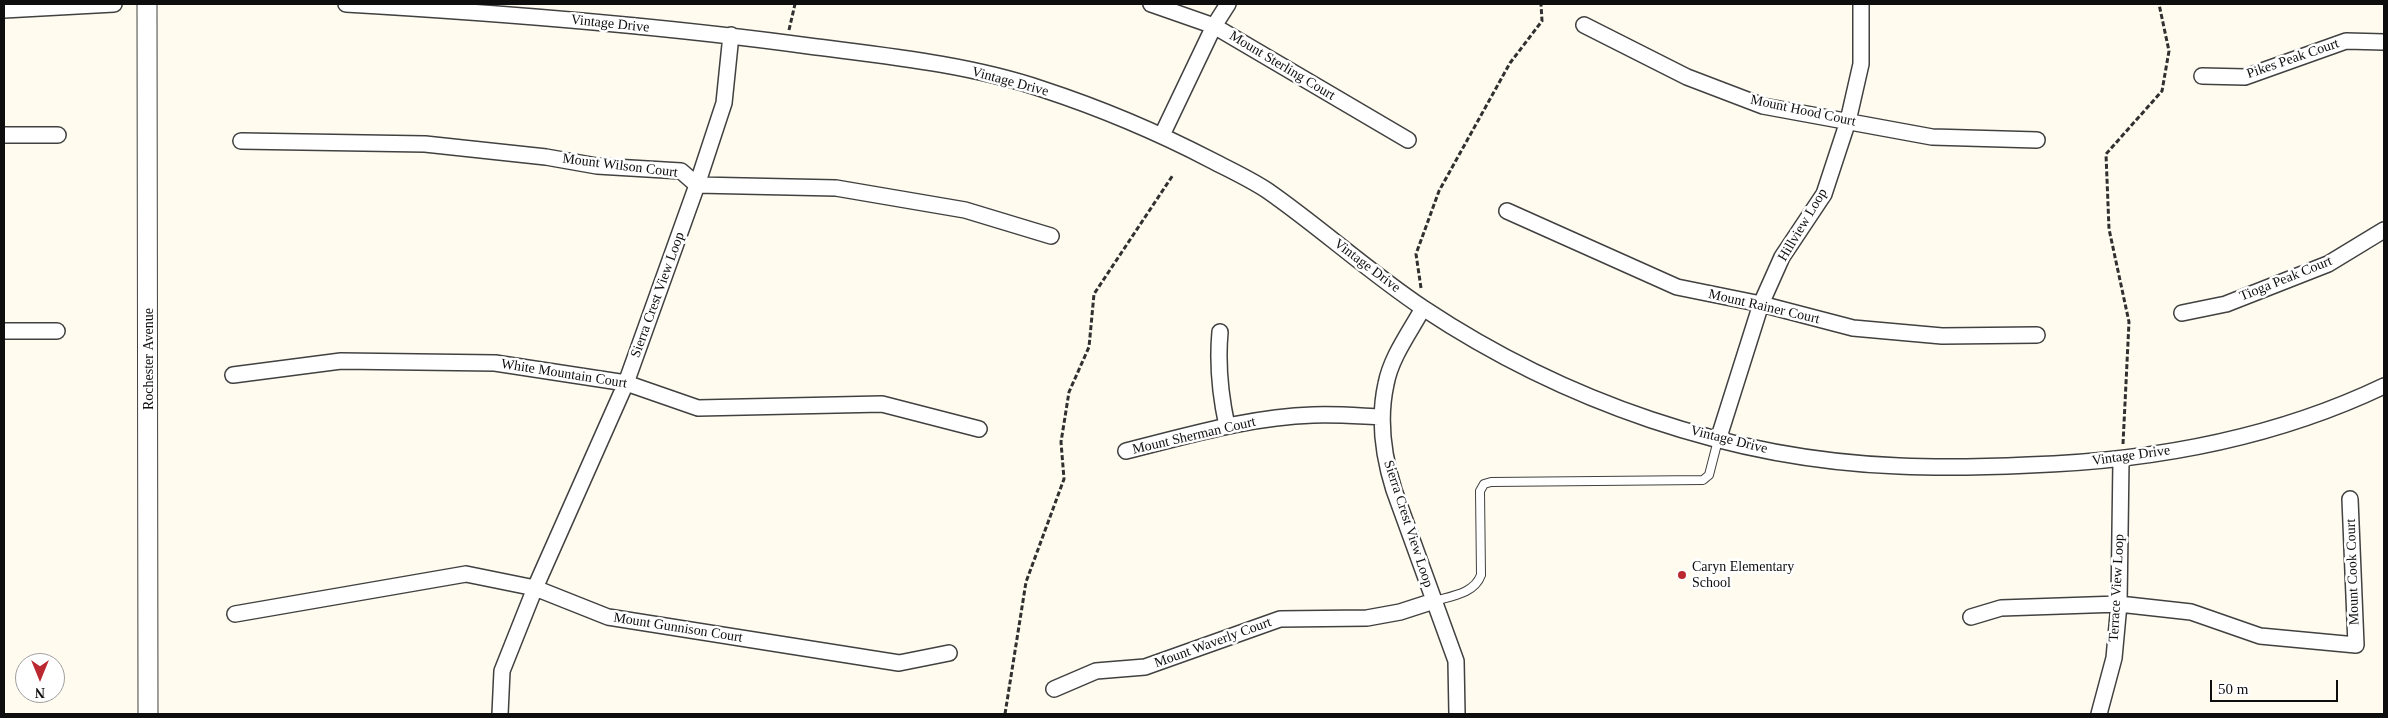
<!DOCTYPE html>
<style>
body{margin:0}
#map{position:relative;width:2388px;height:718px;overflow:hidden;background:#fffbef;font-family:Georgia,serif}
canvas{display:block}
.frame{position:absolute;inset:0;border:5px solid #0e0e0e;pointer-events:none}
.north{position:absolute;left:15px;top:653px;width:50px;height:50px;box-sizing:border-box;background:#fff;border:1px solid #9f9f9f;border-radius:50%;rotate:180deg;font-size:14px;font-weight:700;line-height:20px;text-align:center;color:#0e0e0e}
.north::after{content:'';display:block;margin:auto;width:18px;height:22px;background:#bb2830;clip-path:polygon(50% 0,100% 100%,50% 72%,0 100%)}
.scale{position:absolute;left:2210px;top:680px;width:128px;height:22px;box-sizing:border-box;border:2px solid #0e0e0e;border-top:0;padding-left:6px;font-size:15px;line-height:18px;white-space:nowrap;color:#0e0e0e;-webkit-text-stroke:4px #fff;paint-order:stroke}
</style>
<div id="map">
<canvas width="2388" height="718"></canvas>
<div class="frame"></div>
<div class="north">N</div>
<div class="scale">50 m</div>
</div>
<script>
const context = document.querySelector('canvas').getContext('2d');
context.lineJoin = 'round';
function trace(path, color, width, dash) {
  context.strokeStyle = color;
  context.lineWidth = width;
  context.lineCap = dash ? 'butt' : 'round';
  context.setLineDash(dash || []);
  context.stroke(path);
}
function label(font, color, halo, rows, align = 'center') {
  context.font = font + ' Georgia,serif';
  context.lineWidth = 5;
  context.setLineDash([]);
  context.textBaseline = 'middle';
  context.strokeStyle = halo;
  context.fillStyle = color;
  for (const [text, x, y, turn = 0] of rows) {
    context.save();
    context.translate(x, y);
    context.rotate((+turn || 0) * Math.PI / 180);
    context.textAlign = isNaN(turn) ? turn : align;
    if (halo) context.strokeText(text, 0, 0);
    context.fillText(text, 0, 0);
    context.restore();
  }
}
const path = new Path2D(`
 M789,30L795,4
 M1421,288L1416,254L1439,191L1510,63L1542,21L1541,4
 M2123,444L2129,322L2109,229L2106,154L2162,91L2169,51L2159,4
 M1005,714L1026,582L1064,479L1061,442L1069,392L1089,347L1094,294L1173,175`);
const service = new Path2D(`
 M1434,601C1451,596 1474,594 1481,575L1480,491L1484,484L1491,482L1703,480L1709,475L1718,440`);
const minor = new Path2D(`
 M346,4C501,13 656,25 809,46C886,56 968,64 1042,89C1100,108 1157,132 1211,160C1230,170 1250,179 1268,191C1321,228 1369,272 1423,308C1563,401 1731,460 1899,466C1942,468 1986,467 2029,465C2151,461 2273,439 2384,386
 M1151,4L1214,26L1408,140
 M4,10L114,4
 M1584,25L1687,77L1763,106L1932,137L2037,140
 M2202,76L2245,77L2346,41L2384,42
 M4,135H58
 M1162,135L1214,26L1228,4
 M241,141L425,144L546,157L597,166L681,171L697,185L836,188L965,210L1051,236
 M1507,211L1677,287L1761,304L1853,328L1942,336L2037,335
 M1423,308C1410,332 1391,357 1386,384C1378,420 1383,455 1394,490L1456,661L1457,714
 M2182,313L2226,304L2328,264L2384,230
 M4,331H57
 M1220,332C1217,365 1220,394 1227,426
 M233,375L341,361L495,363L626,383L698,408L882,404L979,429
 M1718,440L1761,304L1782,257L1824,194L1848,121L1861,64V4
 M1126,451C1187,436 1249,417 1313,415C1336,414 1359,416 1382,417
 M235,614L466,574L535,588L608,617L899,663L949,653
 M1971,617L2001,608L2119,604L2191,612L2260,636L2356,645L2350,499
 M1054,689L1096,671L1145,667L1280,619L1367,618L1400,612L1434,601
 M500,714L502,671L535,588L626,383L697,185L724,103L731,35
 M2099,714L2114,658L2119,604L2121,460`);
const tertiary = new Path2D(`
 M147,4L148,714`);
const markers = [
 [1682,575,5,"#bb2830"]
];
const streetNames = [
 ["Vintage Drive",610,24,6],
 ["Pikes Peak Court",2293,59,-19],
 ["Mount Sterling Court",1282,66,31],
 ["Vintage Drive",1010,82,15],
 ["Mount Hood Court",1803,111,12],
 ["Mount Wilson Court",620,166,7],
 ["Hillview Loop",1803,225,-59],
 ["Vintage Drive",1367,266,37],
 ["Tioga Peak Court",2286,279,-22],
 ["Sierra Crest View Loop",658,295,-70],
 ["Mount Rainer Court",1764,307,13],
 ["Rochester Avenue",149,359,-90],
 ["White Mountain Court",564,374,9],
 ["Mount Sherman Court",1194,436,-13],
 ["Vintage Drive",1729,440,14],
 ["Vintage Drive",2131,456,-8],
 ["Sierra Crest View Loop",1408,524,72],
 ["Mount Cook Court",2353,572,-92],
 ["Terrace View Loop",2117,588,-87],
 ["Mount Gunnison Court",678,628,9],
 ["Mount Waverly Court",1213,643,-20]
];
const poiNames = [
 ["Caryn Elementary",1692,567],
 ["School",1692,583]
];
trace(service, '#414141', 10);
trace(minor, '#414141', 18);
trace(tertiary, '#414141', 21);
trace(path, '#303030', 3, [5, 2.5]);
trace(service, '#fff', 8);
trace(minor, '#fff', 15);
trace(tertiary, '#fff', 19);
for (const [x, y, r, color] of markers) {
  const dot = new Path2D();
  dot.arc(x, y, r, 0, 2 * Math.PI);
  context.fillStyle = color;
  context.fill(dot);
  trace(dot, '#fff', 2);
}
label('14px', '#0e0e0e', '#fff', streetNames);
label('14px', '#0e0e0e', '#fff', poiNames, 'left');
</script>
